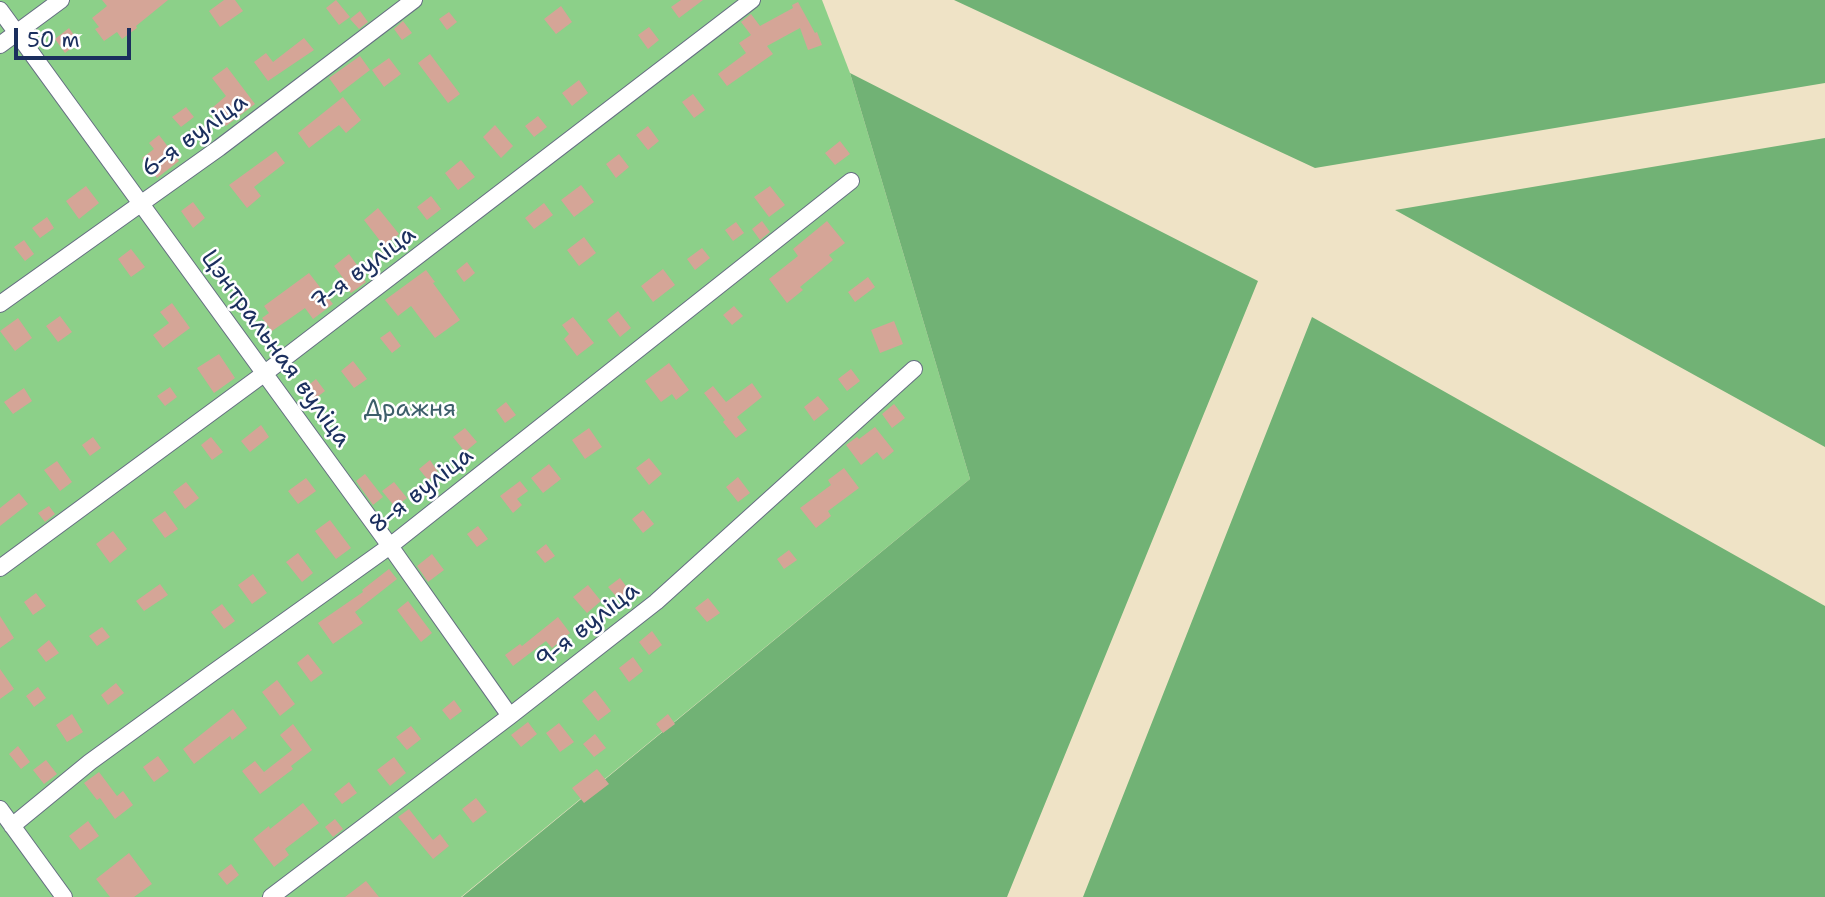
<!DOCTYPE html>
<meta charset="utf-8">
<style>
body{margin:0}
#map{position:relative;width:1825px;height:897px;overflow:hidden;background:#efe3c6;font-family:"Shantell Sans",sans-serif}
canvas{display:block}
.scale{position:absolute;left:14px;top:28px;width:117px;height:32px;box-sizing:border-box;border:4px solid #1b2f5e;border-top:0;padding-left:9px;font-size:21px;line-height:24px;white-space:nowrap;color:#1b2f5e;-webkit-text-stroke:5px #fff;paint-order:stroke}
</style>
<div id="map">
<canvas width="1825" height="897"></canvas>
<div class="scale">50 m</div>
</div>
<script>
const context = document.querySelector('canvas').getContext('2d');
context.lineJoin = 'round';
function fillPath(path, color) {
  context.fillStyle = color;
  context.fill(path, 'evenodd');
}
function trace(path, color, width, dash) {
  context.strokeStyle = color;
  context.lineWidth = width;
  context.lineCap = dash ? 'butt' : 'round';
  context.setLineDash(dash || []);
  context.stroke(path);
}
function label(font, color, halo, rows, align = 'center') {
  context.font = font + ' "Shantell Sans",sans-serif';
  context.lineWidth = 5;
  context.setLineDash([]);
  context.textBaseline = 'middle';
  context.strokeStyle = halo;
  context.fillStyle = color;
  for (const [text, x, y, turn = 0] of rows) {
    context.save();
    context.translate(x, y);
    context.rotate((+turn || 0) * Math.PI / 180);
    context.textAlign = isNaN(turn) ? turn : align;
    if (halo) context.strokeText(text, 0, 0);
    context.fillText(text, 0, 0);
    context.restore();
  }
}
const green = new Path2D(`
 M0,0H822L850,73L970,479L461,897H0Z`);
const forest = new Path2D(`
 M954,0H1825V83L1315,168Z
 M850,73L1258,281L1007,897H462L970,479Z
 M1825,138V447L1395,210Z
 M1312,317L1825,606V897H1083Z`);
const building = new Path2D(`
 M102,0H168L136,26L137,28L122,39L117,32L104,41L95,29L99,27L92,18L107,6Z
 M224,0H235L243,11L220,27L209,11Z
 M336,0L350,17L339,25L326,8Z
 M681,0H703L679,18L671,7Z
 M798,2L815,33L817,32L822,45L808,50L800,28L767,46L773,54L727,86L718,74L746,53L739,43L751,35L741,22L751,14L760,26L793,8L792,5Z
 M561,6L572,22L556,34L544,19Z
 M360,11L368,22L359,29L350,19Z
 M449,12L457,22L447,30L439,19Z
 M403,21L412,33L402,40L394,29Z
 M649,27L659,40L648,49L638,35Z
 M69,28L79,42L65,53L55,39Z
 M304,38L314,50L268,81L254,62L266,53L273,62Z
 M430,54L460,94L448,103L418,63Z
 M360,56L370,70L340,93L329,78Z
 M389,58L401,74L384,87L372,70Z
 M227,67L255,104L226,126L212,108L226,96L212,78Z
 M579,80L588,93L572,106L562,93Z
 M693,94L705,110L694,118L682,102Z
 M343,97L361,120L346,133L339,125L309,148L298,133Z
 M186,107L194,117L181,127L172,117Z
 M538,116L547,127L534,137L525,126Z
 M495,125L513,146L501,158L483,137Z
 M648,126L659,141L648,150L636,135Z
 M159,135L179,161L157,178L142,158L154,149L149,143Z
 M840,141L850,154L835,165L825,153Z
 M276,151L285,163L254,187L261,196L247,208L229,185Z
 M619,154L629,167L616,178L606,164Z
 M461,160L475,177L458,190L445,173Z
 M581,185L594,202L574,217L561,200Z
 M86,186L99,203L79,219L66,201Z
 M770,186L785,205L769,217L754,197Z
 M431,196L441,209L427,220L417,207Z
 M193,202L205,218L193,228L181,211Z
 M544,203L553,215L534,229L525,218Z
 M378,208L399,234L384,246L364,220Z
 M47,217L54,228L40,238L32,228Z
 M762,221L770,232L760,240L752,229Z
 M827,221L845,243L829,255L833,260L800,287L803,290L787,303L769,279L798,256L793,249Z
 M736,222L744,233L733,241L725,230Z
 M584,237L596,253L579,266L567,250Z
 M24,240L34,254L25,261L14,247Z
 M702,248L710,258L695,270L687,259Z
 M131,249L145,267L131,277L118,259Z
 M349,254L357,265L354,267L366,282L351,293L343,284L346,282L334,266Z
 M467,262L475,273L464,282L456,271Z
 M663,269L675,285L653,302L641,286Z
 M426,270L435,282L433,283L460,320L435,338L411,306L398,316L385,300Z
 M309,273L333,304L313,319L305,308L272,331L262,318L269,313L264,306Z
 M868,277L875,287L855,302L848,292Z
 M172,303L190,328L163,348L153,335L169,323L160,312Z
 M734,306L743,316L732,325L723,315Z
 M618,311L631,328L620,337L607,320Z
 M60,316L72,332L58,342L46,326Z
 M573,317L594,343L577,356L564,339L569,334L562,325Z
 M18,318L32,338L15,351L0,331Z
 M894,321L903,344L880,353L871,330Z
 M390,331L401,346L392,353L380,338Z
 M219,354L235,378L214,393L197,368Z
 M353,361L367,379L354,388L341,371Z
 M669,363L689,390L676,400L672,394L661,402L645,381Z
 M851,369L860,381L847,391L838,379Z
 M316,379L325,391L308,404L300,392Z
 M752,383L762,397L737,417L747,430L736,438L723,422L725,420L704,393L713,386L726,402Z
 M170,387L177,397L165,406L157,396Z
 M24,388L32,401L13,414L4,402Z
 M818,396L829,409L814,421L804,407Z
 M506,402L516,415L505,423L496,410Z
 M894,404L905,418L892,428L882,414Z
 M261,425L269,437L250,452L241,441Z
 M875,427L894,451L883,460L877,452L861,465L846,445L857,437L859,439Z
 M465,428L477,442L465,452L453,437Z
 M589,428L602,447L585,459L572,440Z
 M93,437L101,448L90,456L82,445Z
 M211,437L223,452L212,460L201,445Z
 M649,458L662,474L649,485L636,468Z
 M430,460L438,472L428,480L419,469Z
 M57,461L72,482L60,491L44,470Z
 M549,464L561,479L543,493L531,478Z
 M844,468L859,488L828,511L831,516L816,528L800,508L831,485L828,480Z
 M365,474L383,497L373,505L356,481Z
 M738,477L750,493L738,502L726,487Z
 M306,478L316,491L298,504L288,491Z
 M520,481L528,491L517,499L522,505L513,513L500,496Z
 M186,482L199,498L185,509L173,492Z
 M394,482L407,498L395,507L382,491Z
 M19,493L28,504L0,526V508Z
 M49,506L55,514L45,522L38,513Z
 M643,510L654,524L643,533L632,519Z
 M165,511L178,529L165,538L152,520Z
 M330,520L351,548L336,559L315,531Z
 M478,526L488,539L477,547L467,534Z
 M113,531L127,549L110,563L96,544Z
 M546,544L555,556L545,563L536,552Z
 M789,550L797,560L784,569L777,559Z
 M298,553L313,573L302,582L286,562Z
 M432,554L444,570L428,582L417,566Z
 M389,569L397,579L355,612L363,623L333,644L318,623L363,592L362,590Z
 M253,574L267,593L252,604L238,585Z
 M620,578L632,594L621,602L608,587Z
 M160,584L168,595L144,611L136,601Z
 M588,585L601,601L587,613L573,597Z
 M36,593L46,606L33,615L24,602Z
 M708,598L720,613L707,622L695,608Z
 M408,601L432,633L421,642L397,610Z
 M222,604L235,621L224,629L211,612Z
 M0,616L14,638L0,648Z
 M558,617L570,633L552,648L546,641L513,666L505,655L520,644L522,646Z
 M102,627L110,637L97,646L89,636Z
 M652,631L662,645L649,655L639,642Z
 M49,640L59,653L46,662L37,650Z
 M308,654L323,673L311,682L297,663Z
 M633,657L643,671L629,682L619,668Z
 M0,669L14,689L0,699Z
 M277,680L295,704L280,716L262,692Z
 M116,683L124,693L108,705L101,695Z
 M38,687L46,698L34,707L26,696Z
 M595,690L611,711L598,721L582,701Z
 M454,700L462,711L450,720L442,710Z
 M233,709L247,728L232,740L230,736L194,764L183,749Z
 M72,714L83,732L67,742L56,725Z
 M668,714L675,724L663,733L656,724Z
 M528,722L537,734L521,747L511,735Z
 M559,723L574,742L560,752L546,733Z
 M293,724L312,750L291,766L293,769L260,794L242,771L255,761L264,772L292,750L280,735Z
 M411,726L421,739L407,750L396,737Z
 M595,734L606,748L594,757L583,744Z
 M18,746L30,762L21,769L9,754Z
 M158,756L169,771L154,782L143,767Z
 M394,757L406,773L390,786L377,770Z
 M46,760L57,774L44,784L33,770Z
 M597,769L609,784L584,803L572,788Z
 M99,772L117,796L123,791L133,805L115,819L100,798L97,800L84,783Z
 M349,782L357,793L342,804L334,794Z
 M476,798L487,812L473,823L462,809Z
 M303,803L319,823L285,849L289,855L274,867L253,839L269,826L270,829Z
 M409,809L433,840L440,834L449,846L433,859L398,817Z
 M335,819L343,829L333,837L325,827Z
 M88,821L99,836L80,850L69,836Z
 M129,853L152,884L134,897H110L96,879Z
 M231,864L239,875L227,885L218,874Z
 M366,881L379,897H345Z`);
const minor = new Path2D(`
 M0,10L390,546L510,716
 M0,45L61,0
 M0,304L219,148L414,0
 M0,568L265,373L752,0
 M0,809L64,897
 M12,826L90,762L211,674L390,546L851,181
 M271,897L510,716L656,602L914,369`);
const streetNames = [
 ["6-я вуліца",195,136,-36],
 ["7-я вуліца",364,269,-37],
 ["Цэнтральная вуліца",275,349,54],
 ["8-я вуліца",422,491,-38],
 ["9-я вуліца",588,626,-38]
];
const parkNames = [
 ["Дражня",410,410]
];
fillPath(green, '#8cd089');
fillPath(forest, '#71b275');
fillPath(building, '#d5a597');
trace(minor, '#656e82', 18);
trace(minor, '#fff', 16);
label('24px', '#1b2f5e', '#fff', streetNames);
label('24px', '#3d5f6b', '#fff', parkNames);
</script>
